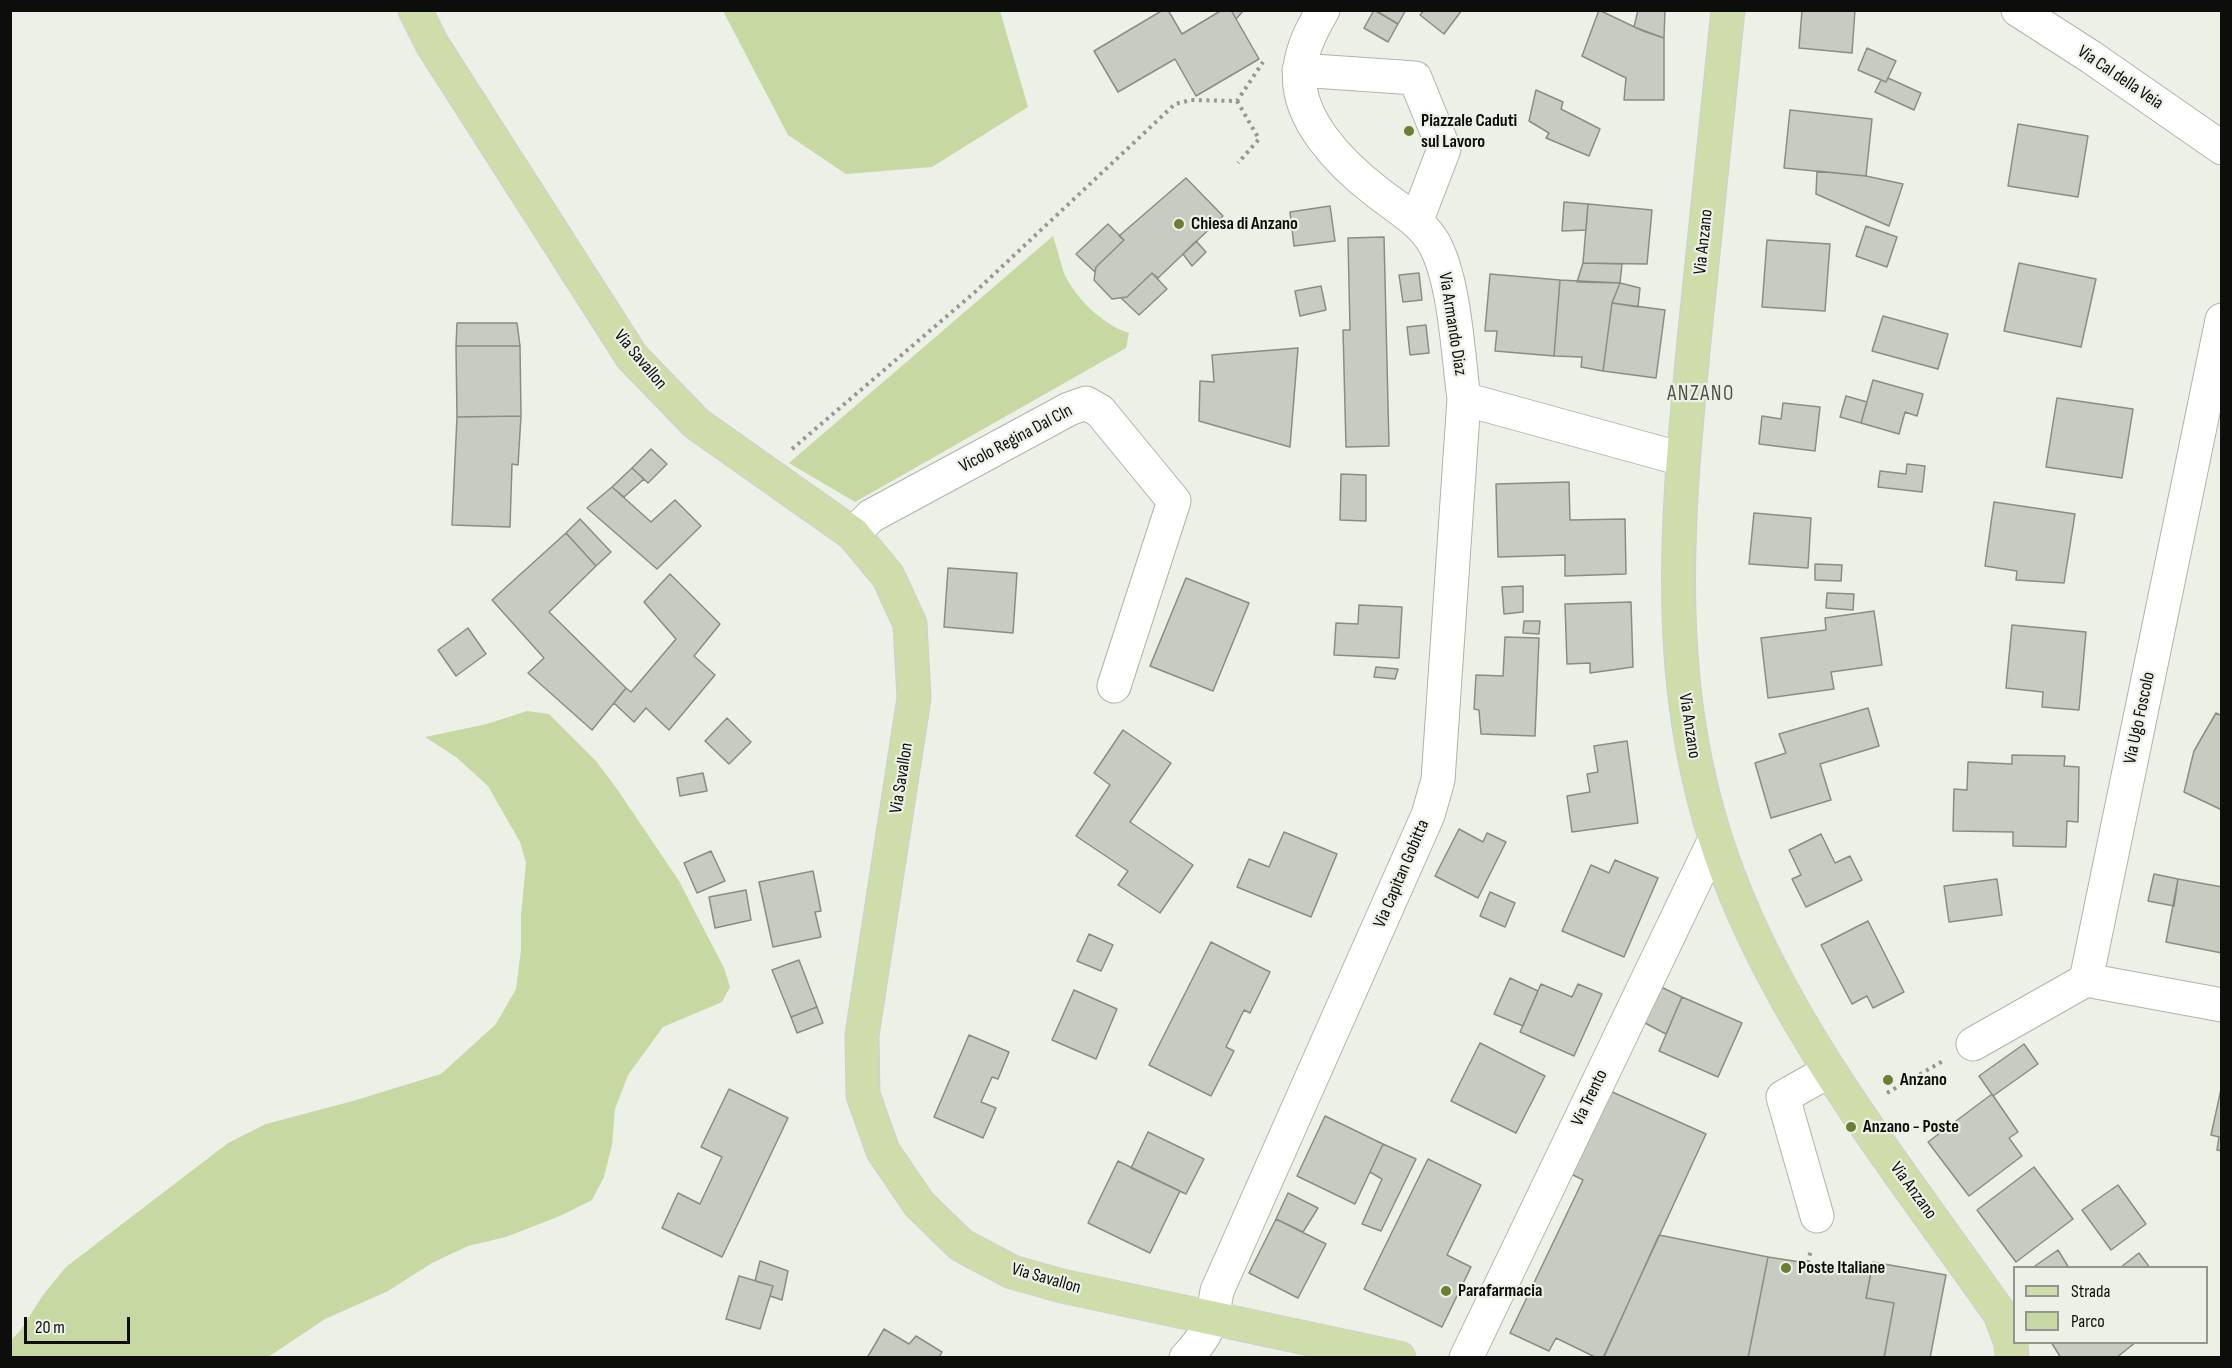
<!DOCTYPE html>
<style>
body{margin:0}
#map{position:relative;width:2232px;height:1368px;overflow:hidden;background:#ecf0e6;font-family:"Sofia Sans Condensed",sans-serif}
canvas{display:block}
.frame{position:absolute;inset:0;border:12px solid #0d0e0b;pointer-events:none}
.legend{position:absolute;left:2013px;top:1266px;width:195px;height:78px;box-sizing:border-box;background:#ecf0e6;border:2px solid #93968e;margin:0;padding:8px 10px;list-style:none;font-size:18px;color:#0d0e0b}
.legend li{display:flex;align-items:center;gap:12px;height:30px}
.legend b{width:30px;border:2px solid #93968e}
.scale{position:absolute;left:24px;top:1317px;width:106px;height:27px;box-sizing:border-box;border:3px solid #0d0e0b;border-top:0;padding-left:8px;font-size:18px;line-height:21px;white-space:nowrap;color:#0d0e0b;-webkit-text-stroke:4px #ecf0e6;paint-order:stroke}
</style>
<div id="map">
<canvas width="2232" height="1368"></canvas>
<div class="frame"></div>
<ul class="legend">
<li><b style="height:8px;background:#ceddaa"></b>Strada</li>
<li><b style="height:16px;background:#c7d8a3"></b>Parco</li>
</ul>
<div class="scale">20 m</div>
</div>
<script>
const context = document.querySelector('canvas').getContext('2d');
context.lineJoin = 'round';
function fillPath(path, color) {
  context.fillStyle = color;
  context.fill(path, 'evenodd');
}
function trace(path, color, width, dash) {
  context.strokeStyle = color;
  context.lineWidth = width;
  context.lineCap = dash ? 'butt' : 'round';
  context.setLineDash(dash || []);
  context.stroke(path);
}
function label(font, color, halo, rows, align = 'center') {
  context.font = font + ' "Sofia Sans Condensed",sans-serif';
  context.lineWidth = 4.5;
  context.setLineDash([]);
  context.textBaseline = 'middle';
  context.strokeStyle = halo;
  context.fillStyle = color;
  for (const [text, x, y, turn = 0] of rows) {
    context.save();
    context.translate(x, y);
    context.rotate((+turn || 0) * Math.PI / 180);
    context.textAlign = isNaN(turn) ? turn : align;
    if (halo) context.strokeText(text, 0, 0);
    context.fillText(text, 0, 0);
    context.restore();
  }
}
const green = new Path2D(`
 M893,11H1000L1028,107L932,167L846,174L788,135L723,11Z
 M1053,236C1057,248 1060,261 1064,273C1075,298 1103,325 1129,333L1126,348L855,502L789,463Z
 M527,711L549,714L596,761L617,789L679,881L724,968L730,987L722,1002L663,1027L628,1075L615,1109L612,1145L604,1177L592,1200L560,1216L506,1237L468,1246L432,1263L388,1291L325,1319L268,1357H11V1340L20,1331L43,1295L66,1267L228,1143L266,1124L353,1101L441,1074L496,1024L516,989L521,950V915L526,863L520,842L488,786L456,757L425,737L487,724Z`);
const building = new Path2D(`
 M1163,10H1168L1182,34L1222,10H1231L1259,59L1196,96L1175,59L1118,92L1094,51Z
 M1231,10H1244L1236,19Z
 M1374,10L1398,24L1388,42L1364,28Z
 M1375,10H1406L1398,24Z
 M1424,10H1462L1444,34L1420,15Z
 M1599,10L1643,31L1664,38V100H1624L1626,78L1582,56Z
 M1638,10H1665L1664,38L1634,27Z
 M1802,10H1855L1852,53L1799,48Z
 M1867,48L1896,61L1886,82L1858,70Z
 M1888,78L1921,93L1914,110L1875,92L1881,80L1886,82Z
 M1536,90L1563,102L1561,109L1600,129L1589,156L1546,138L1549,133L1529,121Z
 M1790,110L1872,119L1866,176L1784,168Z
 M2018,124L2088,136L2078,197L2008,186Z
 M1817,171L1866,176L1903,184L1889,226L1816,194Z
 M1186,178L1223,216L1158,278L1152,273L1127,297L1112,299L1094,280L1096,267L1124,240L1119,236Z
 M1564,202L1588,204L1586,230L1562,231Z
 M1588,204L1652,210L1647,264L1583,263Z
 M1330,206L1335,241L1294,246L1290,212Z
 M1108,224L1124,240L1096,267L1095,272L1076,254Z
 M1866,226L1897,237L1887,267L1856,256Z
 M1384,237L1389,446L1346,447L1343,330H1350L1348,238Z
 M1767,240L1830,244L1825,311L1762,307Z
 M1196,241L1206,252L1192,266L1183,254Z
 M1583,263L1622,264L1620,283L1577,282Z
 M2019,263L2096,279L2081,347L2004,331Z
 M1152,273L1167,289L1139,315L1121,298L1127,297Z
 M1419,273L1422,300L1403,302L1399,275Z
 M1490,274L1560,280L1554,356L1495,351L1497,331H1485Z
 M1560,280L1620,283L1612,303L1603,371L1581,367L1582,357L1554,356Z
 M1620,283L1640,288L1638,307L1612,303Z
 M1321,286L1326,310L1300,316L1295,291Z
 M1612,303L1665,310L1656,378L1603,371Z
 M1883,316L1948,334L1938,369L1872,351Z
 M457,323H517L520,346H456Z
 M1426,325L1429,353L1410,355L1407,327Z
 M456,346H520L521,416L457,417Z
 M1298,348L1290,447L1199,421L1200,381L1214,382L1212,355Z
 M1873,380L1923,394L1917,416L1905,412L1899,434L1861,423Z
 M1846,396L1867,402L1861,423L1840,417Z
 M2057,398L2133,409L2122,478L2046,467Z
 M1783,403L1820,407L1815,451L1759,444L1762,416L1781,419Z
 M521,416L518,465L512,464L510,527L452,525L457,417Z
 M651,449L667,464L648,483L632,468Z
 M1907,464L1925,466L1922,492L1878,487L1880,471L1906,474Z
 M632,468L644,479L624,497L612,487Z
 M1341,474L1366,475V521L1340,520Z
 M1569,482L1570,520L1625,519L1626,574L1565,576V555L1498,557L1496,484Z
 M612,487L651,522L675,500L701,526L657,569L587,508Z
 M1994,502L2075,514L2064,583L2016,580L2017,571L1985,566Z
 M1754,513L1811,518L1808,568L1749,564Z
 M580,519L611,552L596,566L566,533Z
 M566,533L596,566L549,612L626,688L592,730L528,673L544,658L492,600Z
 M1815,564L1842,565L1841,581L1815,580Z
 M948,568L1017,573L1013,633L944,627Z
 M670,574L720,624L694,656L715,675L669,730L646,708L634,722L614,703L626,688L631,692L676,639L644,602Z
 M1186,578L1249,603L1213,691L1150,666Z
 M1523,586V612L1504,614L1502,587Z
 M1827,593L1854,594L1853,610L1826,608Z
 M1631,602L1633,667L1590,673V663L1567,664L1565,604Z
 M1359,605L1402,607L1399,658L1334,655L1336,623L1358,624Z
 M1874,611L1882,665L1831,672L1834,689L1768,698L1761,638L1826,630L1825,618Z
 M1524,621H1540L1539,634L1523,633Z
 M2012,625L2086,632L2079,710L2042,707L2043,692L2006,688Z
 M468,628L486,654L456,676L438,650Z
 M1505,637L1539,638L1535,736L1481,734L1479,710L1474,709L1476,675L1503,676Z
 M1376,667L1398,669L1395,679L1374,677Z
 M1868,708L1879,746L1820,764L1831,800L1771,818L1755,763L1786,753L1779,734Z
 M2216,713L2222,716V810L2184,792L2194,751Z
 M727,718L751,742L729,764L705,741Z
 M1123,730L1171,763L1130,822L1193,865L1160,913L1118,885L1128,871L1076,836L1110,785L1094,773Z
 M1627,741L1638,823L1572,832L1567,796L1590,792L1587,774L1598,772L1594,746Z
 M2012,755L2065,756L2064,766L2079,767L2078,822L2067,821L2066,847L2013,846V832L1953,831L1954,789L1967,790L1968,762L2012,764Z
 M703,773L707,791L680,796L677,778Z
 M1459,829L1483,842L1487,833L1506,842L1478,898L1435,876Z
 M1284,832L1337,854L1311,917L1237,887L1249,859L1269,867Z
 M1821,834L1835,863L1850,856L1862,880L1806,907L1792,879L1801,875L1789,850Z
 M711,851L725,881L697,893L684,863Z
 M1615,860L1658,878L1624,957L1562,931L1591,865L1609,873Z
 M813,871L821,911L815,912L821,937L773,947L759,882Z
 M2154,874L2178,879L2174,906L2148,901Z
 M1997,879L2002,915L1949,922L1944,886Z
 M2178,879L2222,887V953L2166,942Z
 M746,890L751,920L715,928L709,897Z
 M1490,892L1515,903L1505,927L1480,916Z
 M1868,921L1904,992L1873,1008L1867,996L1852,1004L1821,945Z
 M1089,934L1113,945L1101,971L1077,961Z
 M1211,942L1270,972L1250,1013L1244,1010L1226,1047L1234,1051L1211,1096L1149,1065Z
 M799,960L817,1007L791,1017L772,970Z
 M1510,978L1538,991L1523,1026L1494,1014Z
 M1541,984L1572,997L1578,984L1602,994L1574,1056L1520,1032Z
 M1661,987L1682,997L1666,1034L1645,1023Z
 M1074,990L1117,1009L1096,1059L1052,1040Z
 M1682,997L1742,1023L1718,1077L1659,1051Z
 M817,1007L823,1023L797,1033L791,1017Z
 M969,1035L1009,1052L998,1079L992,1077L981,1102L996,1108L983,1138L934,1117Z
 M1480,1043L1545,1076L1516,1133L1451,1101Z
 M2024,1044L2038,1064L1993,1096L1979,1076Z
 M2222,1085V1151L2217,1150L2219,1137L2211,1135Z
 M729,1089L788,1118L722,1257L662,1228L678,1193L700,1204L722,1157L701,1147Z
 M1610,1091L1706,1134L1603,1358H1597L1556,1338L1549,1351L1510,1333L1583,1180L1571,1174Z
 M1992,1094L2018,1132L2009,1138L2022,1156L1969,1196L1928,1142Z
 M1325,1116L1383,1144L1355,1204L1297,1176Z
 M1148,1132L1204,1159L1186,1194L1131,1168Z
 M1383,1144L1416,1159L1381,1231L1362,1224L1382,1179L1370,1172Z
 M1428,1159L1481,1185L1447,1255L1471,1267L1442,1327L1364,1289Z
 M1118,1161L1180,1191L1150,1253L1088,1223Z
 M2034,1167L2073,1219L2016,1262L1977,1210Z
 M2118,1185L2146,1224L2111,1250L2082,1210Z
 M1288,1193L1318,1208L1303,1232L1276,1219Z
 M1276,1219L1326,1244L1298,1298L1249,1273Z
 M1659,1235L1768,1257L1748,1358L1604,1357Z
 M2058,1250L2069,1268H2032Z
 M2139,1253L2150,1268H2121V1267Z
 M1768,1257L1871,1273L1866,1298L1894,1303L1884,1358H1748Z
 M760,1261L788,1271L782,1300L770,1296L773,1286L755,1281Z
 M1873,1262L1946,1275L1930,1358H1884L1894,1303L1866,1298Z
 M739,1276L773,1286L760,1329L726,1319Z
 M884,1329L909,1344L916,1336L942,1352L939,1358H867Z
 M2051,1342H2136L2116,1358H2061Z`);
const path = new Path2D(`
 M1237,101L1259,139L1238,163
 M792,449L975,292L1175,104L1191,100L1237,101L1263,62
 M1887,1093L1943,1061
 M1808,1263L1811,1249`);
const minor = new Path2D(`
 M1323,10C1312,29 1302,48 1300,69C1294,118 1342,165 1377,192C1396,207 1421,221 1434,243C1455,281 1458,355 1464,399L1682,459
 M2018,10L2091,57L2222,148
 M1299,70L1415,78L1444,149L1416,222
 M2222,320L2086,980L2222,1005
 M853,534L871,516L1069,409L1086,403L1100,411L1174,501L1114,686
 M1973,1044L2086,980
 M1817,1216L1783,1097L1829,1071
 M1186,1358C1208,1335 1212,1322 1217,1291L1428,815L1438,780L1464,399
 M1466,1358L1715,839`);
const major = new Path2D(`
 M415,10L432,44L632,357L697,424L853,534L888,576L910,624L914,698L862,1035L863,1095L883,1151L919,1204L961,1245L1012,1272L1062,1286L1399,1358
 M1728,10C1717,117 1706,224 1695,331C1674,544 1657,726 1750,927C1815,1068 1912,1188 2000,1314L2011,1343L2012,1358`);
const markers = [
 [1409,131,6,"#6a7f31"],
 [1179,224,6,"#6a7f31"],
 [1888,1080,6,"#6a7f31"],
 [1851,1127,6,"#6a7f31"],
 [1786,1268,6,"#6a7f31"],
 [1446,1291,6,"#6a7f31"]
];
const streetNames = [
 ["Via Cal della Veia",2120,78,34],
 ["Via Anzano",1704,242,-84],
 ["Via Armando Diaz",1452,324,81],
 ["Via Savallon",640,360,50],
 ["Vicolo Regina Dal CIn",1016,439,-28],
 ["Via Ugo Foscolo",2140,718,-78],
 ["Via Anzano",1689,726,81],
 ["Via Savallon",902,778,-81],
 ["Via Capitan Gobitta",1402,874,-67],
 ["Via Trento",1590,1098,-64],
 ["Via Anzano",1913,1191,54],
 ["Via Savallon",1046,1279,16]
];
const poiNames = [
 ["Piazzale Caduti",1421,121],
 ["sul Lavoro",1421,142],
 ["Chiesa di Anzano",1191,224],
 ["Anzano",1900,1080],
 ["Anzano - Poste",1863,1127],
 ["Poste Italiane",1798,1268],
 ["Parafarmacia",1458,1291]
];
const quarterNames = [
 ["ANZANO",1701,395]
];
fillPath(green, '#c7d8a3');
fillPath(building, '#c8cbc1');
trace(building, '#8a8d84', 1.5);
trace(minor, '#b0b3aa', 35);
trace(major, '#cfcfce', 35);
trace(path, '#959891', 4, [3, 4.5]);
trace(minor, '#fff', 33);
trace(major, '#ceddaa', 33);
for (const [x, y, r, color] of markers) {
  const dot = new Path2D();
  dot.arc(x, y, r, 0, 2 * Math.PI);
  context.fillStyle = color;
  context.fill(dot);
  trace(dot, '#ecf0e6', 2);
}
label('18px', '#0d0e0b', '#ecf0e6', streetNames);
label('bold 18px', '#0d0e0b', '#ecf0e6', poiNames, 'left');
context.letterSpacing = '1.5px';
label('21px', '#50534a', '#ecf0e6', quarterNames);
context.letterSpacing = '0px';
</script>
